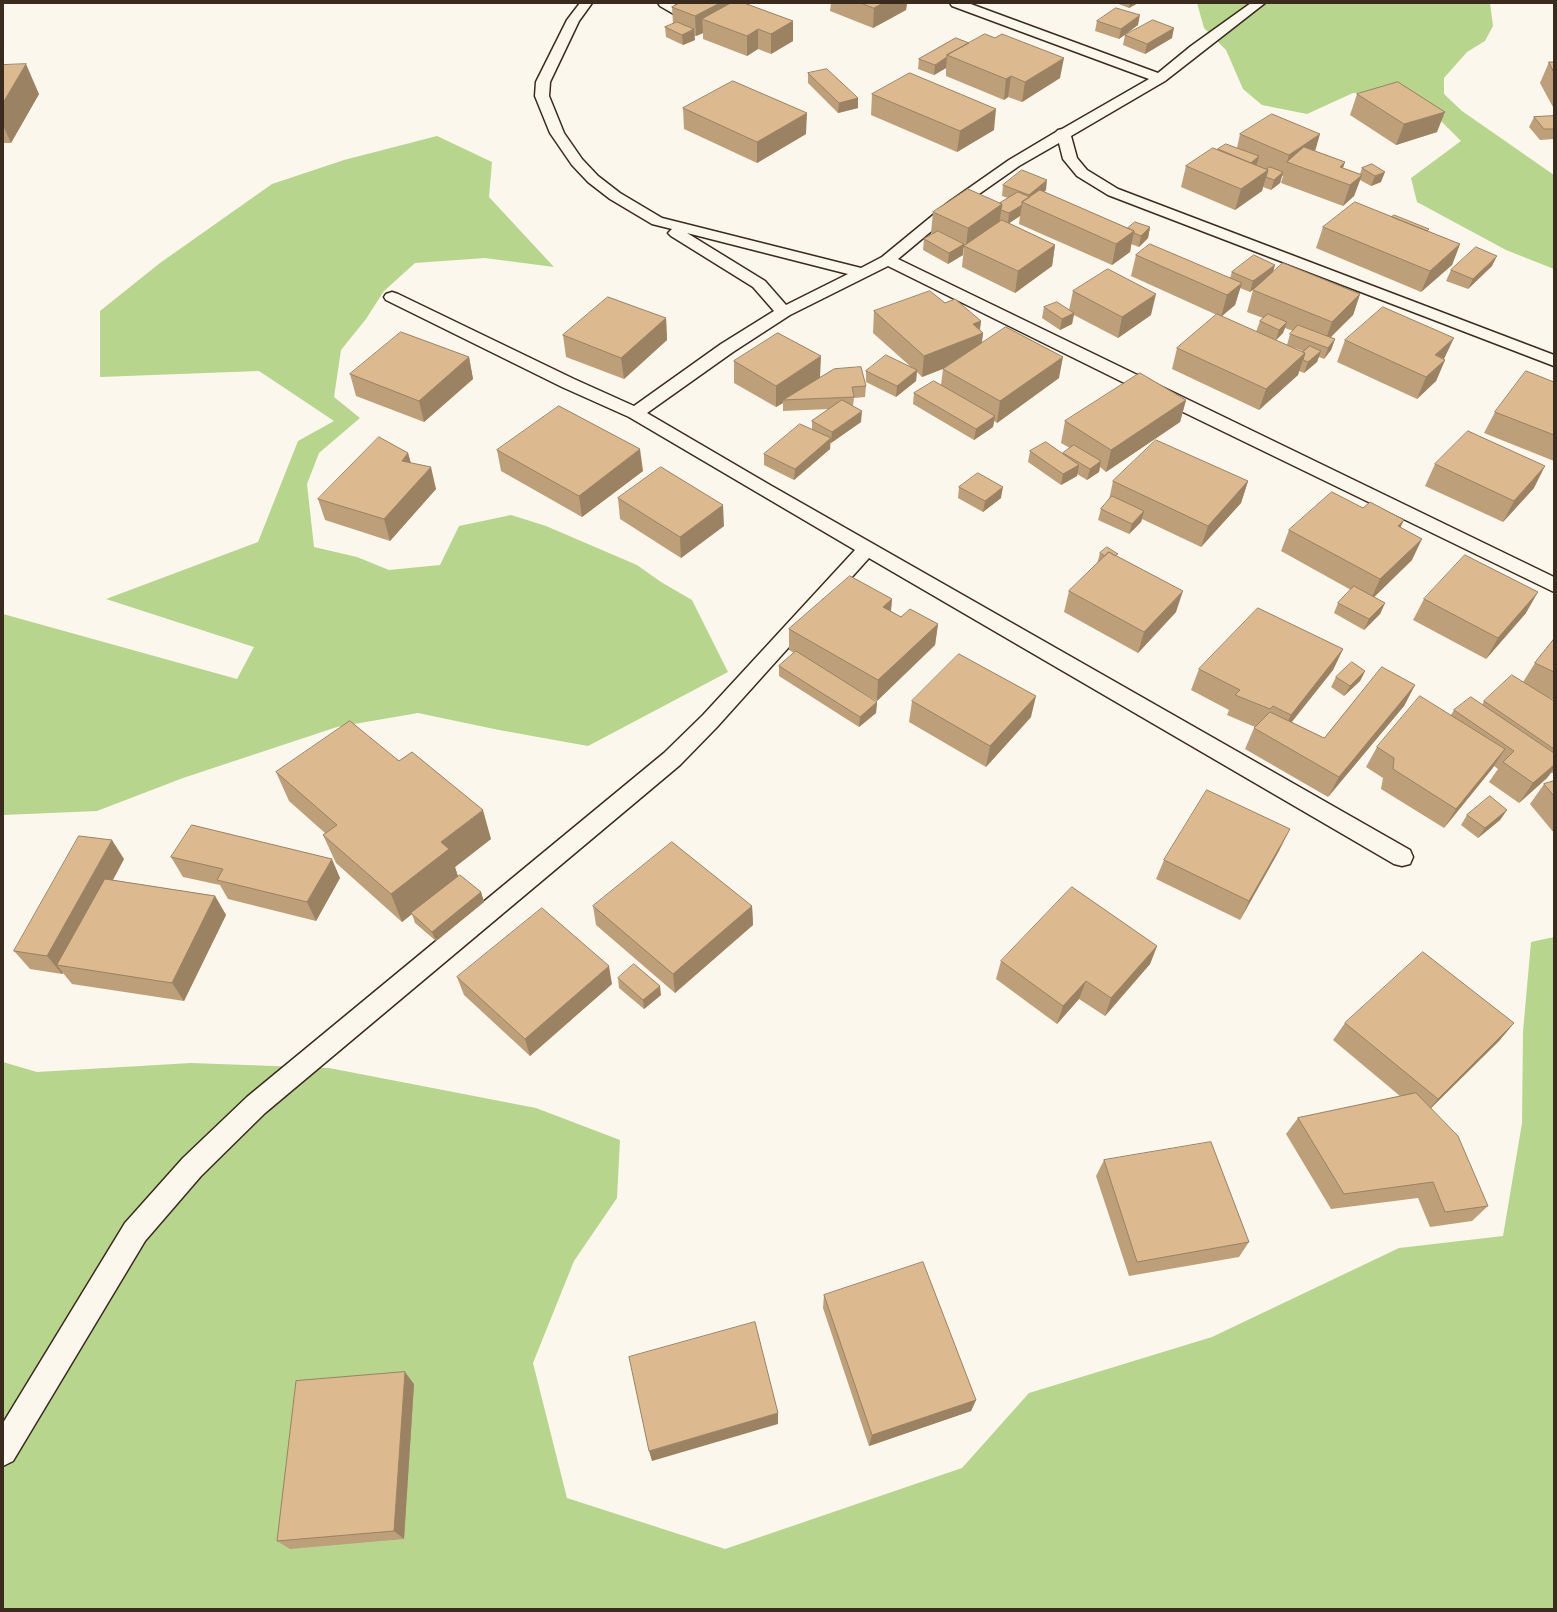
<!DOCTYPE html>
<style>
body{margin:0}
#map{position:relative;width:1557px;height:1612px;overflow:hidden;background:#fbf7ec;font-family:Itim,sans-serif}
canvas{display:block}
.frame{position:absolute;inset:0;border:4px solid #3b2a1e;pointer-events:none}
</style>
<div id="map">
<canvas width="1557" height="1612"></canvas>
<div class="frame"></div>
</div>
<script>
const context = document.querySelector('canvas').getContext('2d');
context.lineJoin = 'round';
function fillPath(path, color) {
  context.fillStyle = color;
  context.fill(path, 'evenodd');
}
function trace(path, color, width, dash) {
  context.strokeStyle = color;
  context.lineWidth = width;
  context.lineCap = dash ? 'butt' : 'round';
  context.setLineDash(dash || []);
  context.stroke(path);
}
const green = new Path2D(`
 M1197,3H1490L1493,26L1485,41L1467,52L1444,78V94L1462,111L1554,175V269L1506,250L1417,202L1411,178L1461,141L1437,117L1378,93H1353L1307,114L1262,105L1243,89L1226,50L1204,28Z
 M437,136L492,162L489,197L554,267L485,258L415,263L384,291L366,319L341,350L334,397L360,418L319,453L307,484L314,547L357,557L389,570L440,565L459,526L511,515L546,526L637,565L661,582L692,600L728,672L588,746L499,730L418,713L337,727L183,778L97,811L3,815V614L237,679L254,647L106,599L258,542L298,441L334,421L259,371L100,377V311L160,263L272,184L344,160Z
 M1554,937V1609H3V1062L37,1072L191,1063L329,1068L536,1108L620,1140L617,1198L574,1261L533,1363L567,1498L725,1549L962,1468L1029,1393L1212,1337L1399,1248L1503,1236L1522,1123L1523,1032L1531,942Z`);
const street = new Path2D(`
 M580,3H592L579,21L550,82L549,96L564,133L582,159L598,176L620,193L662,218L861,268L882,257L949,202L1009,160L1056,132L1058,130L1062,129L1149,79L952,6L950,3H968L1158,73L1191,46L1251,3H1265L1165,81L1071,136L1077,158L1087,170L1118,189L1554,355V366L1108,195L1077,176L1063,159L1059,143L1019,166L959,208L898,259L1554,577V592L1181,411L888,266L790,315L733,352L647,413L770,485L1410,850L1413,857L1410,864L1402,866L1394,864L869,558L717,727L680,765L265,1113L201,1176L145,1241L13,1461L3,1466V1423L125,1223L183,1158L247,1097L664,753L703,715L855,550L629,417L562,387L386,300L384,297L386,294L392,292L398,294L574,379L634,406L721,344L774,311L753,287L671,236L668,233L672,229L652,224L610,199L588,182L572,165L550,133L535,96L536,82L567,20ZM687,233L848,274L786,305L765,281Z
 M658,3H673L689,14L687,17H679L660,6Z`);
const wall = new Path2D(`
 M680,3H749V5L793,21V41L771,54L758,49L747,56L703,39V33L696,36H694L695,40L683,45L666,37L665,27L673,24L672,7Z
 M831,3H907L906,10L873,28L830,11Z
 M1116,3H1138L1129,8Z
 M1097,21L1138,25L1119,39L1095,31Z
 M1125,35L1172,38L1145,54L1123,45Z
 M956,38L1060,78L1022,102L1008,97L1004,100L946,76V68L934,75L918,69L919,59Z
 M1549,62H1554V109L1540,83Z
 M3,65L39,94L11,143H3Z
 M808,73L858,98V108L838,113L808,83Z
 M872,94L994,130L957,152L871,115Z
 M1357,94L1437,132L1396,145L1350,115Z
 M683,108L806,134L757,163L684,129Z
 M1554,116V139L1540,140L1529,127L1534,117Z
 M1240,134L1315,151L1345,162L1343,168L1360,174L1362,168L1372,164L1381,182L1371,186L1360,180L1354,196L1343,206L1281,183L1283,176H1282L1280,183L1271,190L1263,187L1262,191L1235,210L1181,187L1186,166L1218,149L1237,148Z
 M1003,185L1046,190L1044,192L1128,228L1150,227L1148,238L1139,247L1131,244L1130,252L1112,265L1019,224L1020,216L1009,223L1055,245L1052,266L1015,293L962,267L964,248H963V255L948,264L923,250L924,239L933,234L931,233L933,212L1000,203L1008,198L1002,196Z
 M1392,217L1460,244L1452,265L1421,292L1316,248L1323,227Z
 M1136,255L1230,278L1232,272L1275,265L1273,272L1360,294L1353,315L1330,337L1335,339L1331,350L1324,359L1319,357L1317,362L1304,373L1299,371L1298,375L1259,410L1172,369L1177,348L1217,315L1131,276ZM1256,287L1253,290L1247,312L1263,318L1260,321L1256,332L1221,316L1235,305L1240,288L1250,292ZM1285,328L1293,331L1290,334L1287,345L1303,351V352L1276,340L1283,333Z
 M1492,266L1468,289L1446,281L1451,270Z
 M1073,291L1151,315L1118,338L1074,315L1072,324L1060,330L1042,318L1044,307L1069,310Z
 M945,303L981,321L980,330L983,333L982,343L1059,378L997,423L994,421L993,427L974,440L913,404L914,393L941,385L943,369L922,377L917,372L916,381L896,397L866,382V371L910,366L873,333L874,311Z
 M666,318L667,340L624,379L566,357L563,335Z
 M1345,340L1444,359L1445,360L1436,381L1417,399L1337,362Z
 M469,357L473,379L424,422L356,396L350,374Z
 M734,361L866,386L865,397L854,398L853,406L861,422L831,443L830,442V449L794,480L764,465V454L812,429V421L829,409L783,411V403L776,407L734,383Z
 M1554,382V461L1484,433L1495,412Z
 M1186,400L1180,422L1106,472L1100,467L1099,472L1087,480L1077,474V476L1061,485L1028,462L1030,451L1063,454L1070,448L1061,443L1065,421Z
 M497,450L643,471L582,517L501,471Z
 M408,453L411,463L436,489L390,541L325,520L318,499Z
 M1435,464L1534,488L1503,522L1425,486Z
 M1113,481H1248L1241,503L1201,547L1142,519L1141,522L1129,534L1098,520L1101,509L1109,500Z
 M959,487L1001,498L983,512L958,498Z
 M618,498L724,526L681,558L620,519Z
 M1401,527L1412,560L1374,597L1385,603L1380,614L1364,630L1334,613L1338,603L1351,590L1281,551L1289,530Z
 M1100,553L1117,557L1176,612L1138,653L1064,612L1069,591L1097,564Z
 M892,599L891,611L901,617L938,624L935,645L877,701L861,692L877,702L876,713L859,727L779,676V666L794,653L789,650V629Z
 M1424,599L1526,613L1486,659L1413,620Z
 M1554,639V700L1544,695L1554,701V773H1551L1547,778L1519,803L1489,782L1498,769L1494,766L1444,828L1381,789L1383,778L1366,767L1377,747L1451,715L1454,710L1482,705L1484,701L1523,682L1535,663Z
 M1343,649L1333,670L1292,722L1324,738L1415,685L1404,706L1328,797L1245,749L1254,728L1255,727L1227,715L1229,710L1191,690L1199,669Z
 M1365,671L1360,681L1344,696L1331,687L1336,677Z
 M912,701L1031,717L986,767L909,722Z
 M276,772L491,839L455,867L458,876L481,892L484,902L436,941L415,923L412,914L402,922L336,863L323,835L325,833L289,801Z
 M1554,781V833L1530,804L1544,784Z
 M1507,810L1500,820L1478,838L1461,825L1467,815Z
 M1280,849L1240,920L1156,879L1164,860Z
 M171,857L340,878L316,921L228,899L220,885L183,877Z
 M124,859L113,880L215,896L226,915L184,1001L72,984L63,973L62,974L30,969L14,951Z
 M593,906H752L753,925L675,993L596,925Z
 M1157,946L1150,964L1105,1016L1079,999L1057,1024L996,979L1001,961Z
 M457,977L612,984L530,1056L464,995Z
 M618,978L661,995L644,1009L619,988Z
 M1345,1023H1514L1499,1041L1431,1108L1488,1206L1472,1221L1430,1227L1418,1198L1331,1209L1286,1134L1298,1118L1400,1096L1333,1040Z
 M1104,1160L1249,1242L1239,1257L1129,1276L1096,1176Z
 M824,1295L976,1400L971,1411L869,1446L823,1308Z
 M414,1384L404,1539L290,1549L277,1541Z`);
const shadedWall = new Path2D(`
 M720,3H749V8L702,19L703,33L696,36L695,16Z
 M883,3H907L906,10L873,28L874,8Z
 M1130,3H1138L1129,8Z
 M1140,15L1138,25L1119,39L1121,29Z
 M793,21V41L771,54V34Z
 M1174,28L1172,38L1145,54L1147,44Z
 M694,29L695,40L683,45L682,35Z
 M758,29V49L747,56V36Z
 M947,57L946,68L934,75L935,65Z
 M1064,58L1060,78L1022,102L1025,82Z
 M26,64L39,94L11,143L3,125V103Z
 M1011,76L1008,97L1004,100L1006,79Z
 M858,98V108L838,113L839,103Z
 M996,109L994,130L957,152L960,131Z
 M1445,112L1437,132L1396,145L1404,124Z
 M807,113L806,134L757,163V142Z
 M1320,134L1314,155L1287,162L1283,176L1289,155Z
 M1259,156L1256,167L1248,165Z
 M1345,162L1338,181L1340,167Z
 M1268,170L1262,191L1235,210L1241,189Z
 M1283,172L1280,183L1271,190L1274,180Z
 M1385,172L1381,182L1371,186L1375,176Z
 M1362,175L1354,196L1343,206L1350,185Z
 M1047,180L1046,190L1027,205L1029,195Z
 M1002,204L999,225L966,246L968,228Z
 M1022,205L1020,216L1008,224L1009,213Z
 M1150,227L1148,238L1139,247L1141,236Z
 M1134,231L1130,252L1112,265L1116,244Z
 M964,244L963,255L948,264L949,253Z
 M1460,244L1452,265L1421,292L1430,271Z
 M1055,245L1052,266L1015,293L1018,271Z
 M1497,256L1492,266L1468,289L1473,279Z
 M1275,265L1272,275L1250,292L1253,281Z
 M1242,283L1235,305L1221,317L1227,295Z
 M1156,294L1151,315L1118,338L1122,317Z
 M1360,294L1353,315L1324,344L1332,322Z
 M1074,313L1072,324L1060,330L1062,319Z
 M666,318L667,340L624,379L621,358Z
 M981,321L979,334L983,333L980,354L922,377L924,356L973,324Z
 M1287,322L1283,333L1276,340L1279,330Z
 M1454,338L1444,359L1435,355Z
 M1335,339L1331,350L1324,359L1328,348Z
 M1321,351L1317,362L1304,373L1308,362Z
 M1305,353L1298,375L1259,410L1266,389Z
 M821,356L820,378L783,400V403L776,407V386Z
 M469,357L473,379L424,422L419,401Z
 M1063,357L1059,378L997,423L1000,401Z
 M1445,360L1436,381L1417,399L1426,377Z
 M917,370L916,381L896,397L897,386Z
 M1186,400L1180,422L1106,472L1111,450Z
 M862,411L861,422L831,443L832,432Z
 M995,416L993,427L974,440L976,429Z
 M831,438L830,449L794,480L795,469Z
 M640,449L643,471L582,517L579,496Z
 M408,453L414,475L402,461Z
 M1101,461L1099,472L1087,480L1090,469Z
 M1079,465L1077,476L1061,485L1063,474Z
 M1545,466L1534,488L1503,522L1514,501Z
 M431,467L436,489L390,541L384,519Z
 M1248,481L1241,503L1201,547L1208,526Z
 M1003,487L1001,498L983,512L985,501Z
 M723,505L724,526L681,558L680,537Z
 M1144,511L1141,522L1129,534L1132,524Z
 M1404,520L1394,541L1398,526Z
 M1422,539L1412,560L1370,601L1380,579Z
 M1183,591L1176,612L1138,653L1144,632Z
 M1538,592L1526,613L1486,659L1498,638Z
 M892,599L890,620L883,607Z
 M1385,603L1380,614L1364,630L1369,619Z
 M938,624L935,645L877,701L878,680Z
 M1343,649L1333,670L1281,735L1291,715Z
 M1365,671L1360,681L1344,696L1350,686Z
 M1415,685L1404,706L1328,797L1339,777Z
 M1036,696L1031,717L986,767L990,746Z
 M877,702L876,713L859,727L860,717Z
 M1505,749L1492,769L1444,828L1456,809Z
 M1554,765V768L1547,778L1519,803L1533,783Z
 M483,810L491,839L455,867L458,877L411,913L412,914L402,922L391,894L441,842Z
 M1507,810L1500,820L1478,838L1485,828Z
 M1290,829L1280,849L1240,920L1249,901Z
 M112,840L124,859L66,967L57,965L63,973L62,974L47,956Z
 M332,859L340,878L316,921L307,902Z
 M481,892L484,902L436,941L432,932Z
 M215,896L226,915L184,1001L172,983Z
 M752,906L753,925L675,993L673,974Z
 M1157,946L1150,964L1105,1016L1111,998Z
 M609,966L612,984L530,1056L525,1039Z
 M1086,981L1079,999L1057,1024L1063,1006Z
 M660,986L661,995L644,1009L643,1000Z
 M1514,1023L1499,1041L1423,1116L1438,1099Z
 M405,1372L414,1384L404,1539L394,1531Z
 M976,1400L971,1411L869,1446L872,1435Z
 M778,1413V1424L652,1461L649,1451Z`);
const building = new Path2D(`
 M680,3H720L695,16L672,7Z
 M731,3H744L793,21L771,34L758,29L747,36L702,19Z
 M861,3H883L874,8Z
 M1116,8L1140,15L1121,29L1097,21Z
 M1153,20L1174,28L1147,44L1125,35Z
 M677,22L694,29L682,35L665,27Z
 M985,34L995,38L1002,34L1064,58L1025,82L1011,76L1006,79L947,55Z
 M956,38L969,43L947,55V57L935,65L919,59Z
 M1549,62H1554V72Z
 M26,64L3,103V65Z
 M827,69L858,98L839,103L808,73Z
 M910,73L996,109L960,131L872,94Z
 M733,81L807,113L757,142L683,108Z
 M1398,82L1445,112L1404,124L1357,94Z
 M1272,114L1320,134L1289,155L1240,134Z
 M1554,116V129H1544L1534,117Z
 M1226,144L1259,156L1251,163L1218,149Z
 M1304,147L1345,162L1340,167L1362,175L1350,185L1287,162Z
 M1213,148L1268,170L1241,189L1186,166Z
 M1372,164L1385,172L1375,176L1362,168Z
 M1270,167L1283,172L1274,180L1266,177L1268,170L1267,169Z
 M1022,170L1047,180L1029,195L1003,185Z
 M968,189L1002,204L968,228L933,212Z
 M1040,190L1134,231L1116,244L1022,202Z
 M1018,192L1030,197L1022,202V205L1009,213L1001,210L1002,204L1000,203Z
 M1355,202L1460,244L1430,271L1323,227Z
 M1394,215L1429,229L1427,231L1392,217Z
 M1002,220L1055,245L1018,271L964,246Z
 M1135,222L1150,227L1141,236L1134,233V231L1128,228Z
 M938,231L964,244L949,253L924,239Z
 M1150,244L1242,283L1227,295L1136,255Z
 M1476,247L1497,256L1473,279L1451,270Z
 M1254,255L1275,265L1253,281L1232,272Z
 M1283,263L1360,294L1332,322L1253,290Z
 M1108,269L1156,294L1122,317L1073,291Z
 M930,291L945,303L955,299L981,321L973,324L983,333L924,356L874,311Z
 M608,297L666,318L621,358L563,335Z
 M1057,302L1074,313L1062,319L1044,307Z
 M1383,307L1454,338L1435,355L1445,360L1426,377L1345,340Z
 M1217,314L1305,353L1266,389L1177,348Z
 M1268,314L1287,322L1279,330L1260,321Z
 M1298,325L1335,339L1328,348L1290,334Z
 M1006,327L1063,357L1000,401L943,369Z
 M401,332L469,357L419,401L350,374Z
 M778,333L821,356L776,386L734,361Z
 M1310,346L1321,351L1308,362L1303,360L1305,353L1303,352Z
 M886,355L917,370L897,386L866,371Z
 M861,367L866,386L852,387L854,397L783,400L834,369Z
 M1526,371L1554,382V435L1495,412Z
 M1140,373L1186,400L1111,450L1065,421Z
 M934,381L995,416L976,429L914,393Z
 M842,400L862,411L832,432L812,421Z
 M559,406L640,449L579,496L497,450Z
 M800,424L831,438L795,469L764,454Z
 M1468,431L1545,466L1514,501L1435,464Z
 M379,437L408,453L402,461L431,467L384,519L318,499Z
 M1156,440L1248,481L1208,526L1113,481Z
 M1046,442L1079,465L1063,474L1030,451Z
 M1074,445L1101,461L1090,469L1063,453Z
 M661,467L723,505L680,537L618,498Z
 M978,473L1003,487L985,501L959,487Z
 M1332,492L1363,508L1370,502L1404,520L1398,526L1422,539L1380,579L1289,530Z
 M1112,496L1144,511L1132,524L1101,509Z
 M1107,547L1118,554L1115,556L1109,552L1105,556L1100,553Z
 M1109,552L1183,591L1144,632L1069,591Z
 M1465,555L1538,592L1498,638L1424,599Z
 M850,576L892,599L883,607L901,617L910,609L938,624L878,680L789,629Z
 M1354,586L1385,603L1369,619L1338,603Z
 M1258,608L1343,649L1291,715L1273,706L1270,709L1235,695L1240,690L1199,669Z
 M1554,639V672L1535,663Z
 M796,651L877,702L860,717L779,666Z
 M959,654L1036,696L990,746L912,701Z
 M1352,662L1365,671L1350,686L1336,677Z
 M1382,667L1415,685L1339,777L1254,728L1270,712L1324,738Z
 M1512,675L1554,701V749L1484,701Z
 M1420,696L1505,749L1456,809L1393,769L1394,758L1377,747Z
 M1471,697L1554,753V765L1533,783L1503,762L1514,751L1454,710Z
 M350,721L399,761L412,752L483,810L441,842L449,849L391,894L323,835L337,825L276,772Z
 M1554,781V796L1544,784Z
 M1207,790L1290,829L1249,901L1164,860Z
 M1490,796L1507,810L1485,828L1467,815Z
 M192,825L332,859L307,902L217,880L223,869L171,857Z
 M79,836L112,840L47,956L14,951Z
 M672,842L752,906L673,974L593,906Z
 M460,875L481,892L432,932L411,913Z
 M105,879L215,896L172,983L57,965Z
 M1072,887L1157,946L1111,998L1086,981L1063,1006L1001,961Z
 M542,908L609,966L525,1039L457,977Z
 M1423,952L1514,1023L1438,1099L1345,1023Z
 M634,964L660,986L643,1000L618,978Z
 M1416,1093L1458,1136L1488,1206L1445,1212L1433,1182L1344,1194L1298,1118Z
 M1211,1142L1249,1242L1137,1262L1104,1160Z
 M923,1262L976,1400L872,1435L824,1295Z
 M755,1322L778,1413L649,1451L629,1357Z
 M405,1372L394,1531L277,1541L296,1381Z`);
fillPath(green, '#b8d58e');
trace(street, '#3b2a1e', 3);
fillPath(street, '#fbf7ec');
fillPath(wall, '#bd9f7a');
fillPath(shadedWall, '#9a8263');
fillPath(building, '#dcb98e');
trace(building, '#9a8263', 1);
</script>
